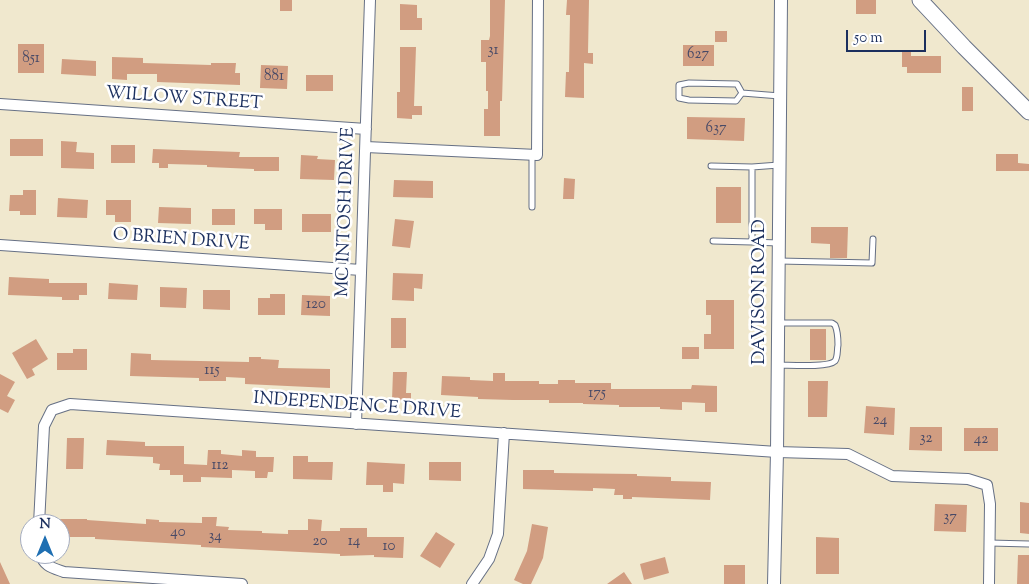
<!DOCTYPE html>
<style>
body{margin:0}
#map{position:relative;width:1029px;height:584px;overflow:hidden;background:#f0e8ce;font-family:"Sorts Mill Goudy",serif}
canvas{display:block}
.north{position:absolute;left:20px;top:514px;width:50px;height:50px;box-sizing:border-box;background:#fff;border:1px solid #a4acbf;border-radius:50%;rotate:0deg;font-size:14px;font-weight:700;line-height:20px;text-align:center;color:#1b2f5e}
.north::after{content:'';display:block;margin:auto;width:18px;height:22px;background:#1f6fb2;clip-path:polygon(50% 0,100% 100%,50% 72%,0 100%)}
.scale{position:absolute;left:846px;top:30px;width:80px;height:22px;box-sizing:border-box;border:2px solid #1b2f5e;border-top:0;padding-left:6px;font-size:15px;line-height:18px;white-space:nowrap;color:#1b2f5e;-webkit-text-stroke:4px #fff;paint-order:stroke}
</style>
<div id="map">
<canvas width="1029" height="584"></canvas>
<div class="north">N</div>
<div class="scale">50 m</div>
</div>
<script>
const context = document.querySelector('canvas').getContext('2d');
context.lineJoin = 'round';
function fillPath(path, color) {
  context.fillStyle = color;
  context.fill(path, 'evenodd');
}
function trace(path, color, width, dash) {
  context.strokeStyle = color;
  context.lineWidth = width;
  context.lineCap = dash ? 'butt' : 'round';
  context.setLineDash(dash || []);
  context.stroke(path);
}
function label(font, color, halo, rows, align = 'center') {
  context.font = font + ' "Sorts Mill Goudy",serif';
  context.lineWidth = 5;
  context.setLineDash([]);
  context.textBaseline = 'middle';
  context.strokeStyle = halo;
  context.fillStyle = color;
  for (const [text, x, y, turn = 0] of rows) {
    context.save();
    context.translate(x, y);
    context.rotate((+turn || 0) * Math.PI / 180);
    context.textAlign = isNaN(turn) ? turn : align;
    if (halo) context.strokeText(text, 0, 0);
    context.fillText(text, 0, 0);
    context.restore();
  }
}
const building = new Path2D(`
 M280,0H292V11H280Z
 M490,0H505L502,101H500V136H484V109H488V91H486V62H481V40H489L490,36Z
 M567,0H589L588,53H593V64L584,63V98L565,97L566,72H569L570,15H566Z
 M856,0H876V14H856Z
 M400,4L417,5V18H422V30H400Z
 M715,31H727V42H715Z
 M18,44H44V73H18Z
 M683,45H714V66H683Z
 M400,47H416L414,106H422V115H412V119L397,118V92H400Z
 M902,51H911V56H941V73H907V67H902Z
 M112,57L143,58V63L211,65V63H236L235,73H240V85L157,82V74H127V80L112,79Z
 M62,59L96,61V76L61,74Z
 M261,65L288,66L287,89L260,88Z
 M306,75H333V91H306Z
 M962,87H973V111H962Z
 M687,117L745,118L744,141L687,139Z
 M10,139H43V156H10Z
 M61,141L77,142L76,152L94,153V169L61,168Z
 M111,145H135V163H111Z
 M153,149L240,152L239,157H279V171H254V169L207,167V165L168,164V168H159V163H152Z
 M996,154H1018V163L1029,164V171H996Z
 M301,155L318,156L317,159L335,160L334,180L300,179Z
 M564,178L575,179L574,199H563Z
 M394,180L433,181V198L393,197Z
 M716,187H741V223H716Z
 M23,190H36V215H20V211H9L10,195H23Z
 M58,198L88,200L87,218L57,217Z
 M106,200H131V222H115V215H106Z
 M159,207L191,208V224L158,223Z
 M212,209H235V225H212Z
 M254,209H282V230H265V224H254Z
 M302,214H331V232H302Z
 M395,219L414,221L410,248L392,246Z
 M811,227H848L847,258H830V244L811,243Z
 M393,273L423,274L422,289L414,288V301L392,300Z
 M9,277L49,279V283H87V295H79V300H62V297L8,295Z
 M109,283L138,285L137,300L108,299Z
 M160,287L187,288L186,308L160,307Z
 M203,290H230V310L203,309Z
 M270,294H285V315H258V298H270Z
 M302,295L330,296V316L301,315Z
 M706,300H734V349H704V334H711V315H706Z
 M391,318H406V348H391Z
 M810,329H826V360H810Z
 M36,339L48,359L32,369L35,375L27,379L12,353Z
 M682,347H699V359H682Z
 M73,349H87V370H57V353H73Z
 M131,353L151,354V360L249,362V357H261V359L279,360L278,368L330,369V388L245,384V378L226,377V381H199V378L130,376Z
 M393,372H407L406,393H411V401L392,400Z
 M493,373H505V381H539V384H558V380H575V383H611V389H691L692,385L717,386V412H705V403L682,402V410L660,409V407H619V405L583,404V403H549V400H513L478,399V397L441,395L442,376L470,377V380L493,381Z
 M0,374L15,382L7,396L15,400L8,413L0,409Z
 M808,381H828L827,417H808Z
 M866,406L895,408L894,435L864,433Z
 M910,427H942V451L909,450Z
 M964,428H998V451H964Z
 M67,438H84L83,469H66Z
 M107,440L145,442V446H184V464L207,465L208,450H221V454L242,456V450L256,451V457H274L273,472H268L267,478H255V471L232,470V478L201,477V482H183V475H170V470H159L160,464L153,463V457L106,455Z
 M293,456H308V462H333L332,480L293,479Z
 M367,462L405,464L404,484L393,483V492H383V485H366Z
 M429,462H461V481L429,480Z
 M523,470H554V473L637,474V476L671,477V481L711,482L710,500L632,497V499H623V495H614L615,489L593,488V491L523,489Z
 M1020,502L1029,503V534L1020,533Z
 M935,504L967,505L966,532L934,531Z
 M202,517H217L216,526L229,527L228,530L262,531V533L288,534V530H308V519L322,520L321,531H340V528H367V537H404L403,558L374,557V555L340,556V554L201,547V545L95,539V537H60V519H87V520L146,524V519L159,520V522L202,523Z
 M532,524L548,527L543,558L531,584H523L514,580L527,551Z
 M436,532L455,544L440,568L420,556Z
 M816,537L839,538V574H816Z
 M1018,555H1029V584H1017Z
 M665,557L669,573L644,580L640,564Z
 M0,562L10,584H0Z
 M724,565H745V584H724Z
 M624,572L632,584H607Z`);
const service = new Path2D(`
 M689,83L737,84L742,93L736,101L689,100L679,98V85Z
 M742,93L780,96
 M532,155V207
 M711,166L752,167
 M713,241L752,242
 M778,243L752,242V167L779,165
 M779,261L872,263L873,239
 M778,323H832L835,325C838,332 838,338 838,345C837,350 838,357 835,361C828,368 790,365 779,365
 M990,543L1029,544`);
const minor = new Path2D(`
 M0,104L366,129
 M366,147L537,155L538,0
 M0,245L361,270
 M356,424L370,0
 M39,524L44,426L52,410L70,404L777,452L848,454L892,476L968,479L987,485L990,504L989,584
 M41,554C43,566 53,568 64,572L242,584
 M472,584L489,559L498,534L504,433`);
const tertiary = new Path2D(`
 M774,584L777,452L781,0`);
const secondary = new Path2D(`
 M920,0L964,47L1029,112`);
const numberNames = [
 ["31",493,51],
 ["627",698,55],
 ["851",31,59],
 ["881",274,77],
 ["637",716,129],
 ["120",316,305],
 ["115",212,371],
 ["175",597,394],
 ["24",880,421],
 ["32",926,439],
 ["42",981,440],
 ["112",220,466],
 ["37",950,518],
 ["40",178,533],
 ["34",215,537],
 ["20",320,542],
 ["14",354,542],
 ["10",389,547]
];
const streetNames = [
 ["WILLOW STREET",184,100,4],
 ["MC INTOSH DRIVE",347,212,-88],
 ["O BRIEN DRIVE",181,241,4],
 ["DAVISON ROAD",761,292,-90],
 ["INDEPENDENCE DRIVE",357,407,4]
];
fillPath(building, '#d19d81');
trace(service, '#667085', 7);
trace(minor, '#667085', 12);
trace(tertiary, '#667085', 14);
trace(secondary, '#667085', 17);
trace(service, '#fff', 5);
trace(minor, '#fff', 10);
trace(tertiary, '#fff', 12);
trace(secondary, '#fff', 15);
label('15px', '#484a67', null, numberNames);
label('18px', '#1b2f5e', '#fff', streetNames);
</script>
